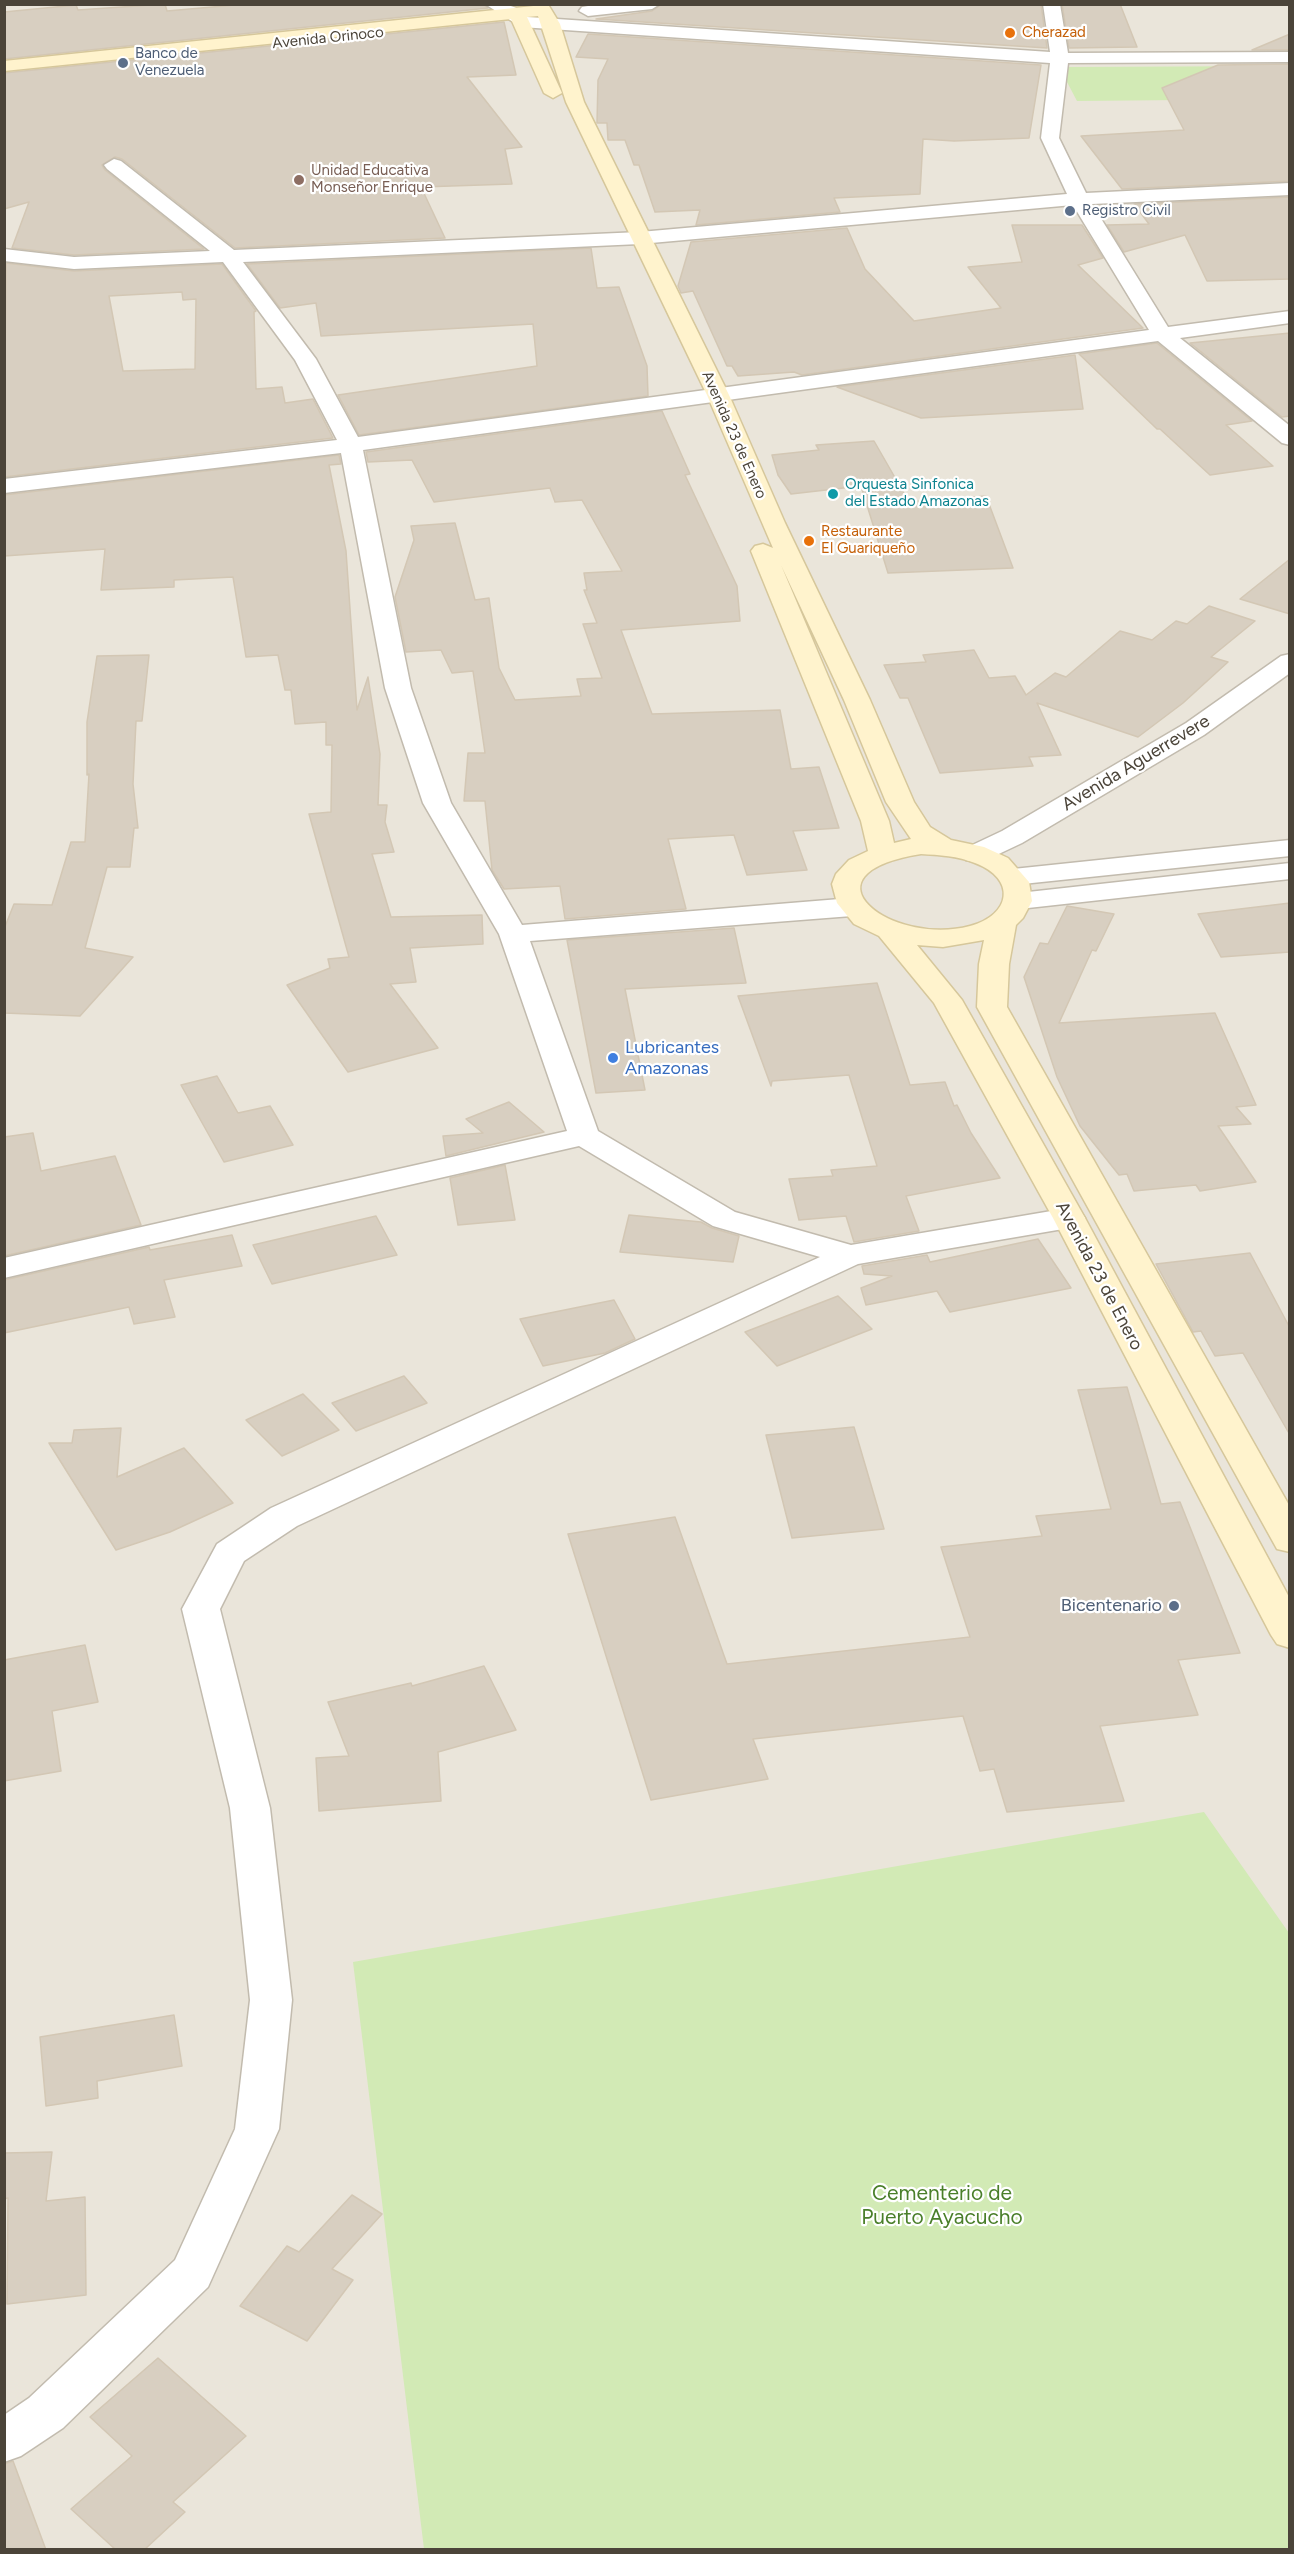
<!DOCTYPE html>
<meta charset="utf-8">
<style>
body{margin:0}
#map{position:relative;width:1294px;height:2554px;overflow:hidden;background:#f6f3ec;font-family:Figtree,sans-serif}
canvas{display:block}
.frame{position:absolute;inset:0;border:6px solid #4b4439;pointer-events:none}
</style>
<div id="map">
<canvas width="1294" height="2554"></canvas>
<div class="frame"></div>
</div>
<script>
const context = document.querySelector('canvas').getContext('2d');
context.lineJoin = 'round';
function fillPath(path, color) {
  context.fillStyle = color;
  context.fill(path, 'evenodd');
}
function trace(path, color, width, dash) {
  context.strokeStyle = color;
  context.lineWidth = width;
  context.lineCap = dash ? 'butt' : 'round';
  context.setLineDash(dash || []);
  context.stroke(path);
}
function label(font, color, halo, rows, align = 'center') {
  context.font = font + ' Figtree,sans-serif';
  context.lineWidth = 4.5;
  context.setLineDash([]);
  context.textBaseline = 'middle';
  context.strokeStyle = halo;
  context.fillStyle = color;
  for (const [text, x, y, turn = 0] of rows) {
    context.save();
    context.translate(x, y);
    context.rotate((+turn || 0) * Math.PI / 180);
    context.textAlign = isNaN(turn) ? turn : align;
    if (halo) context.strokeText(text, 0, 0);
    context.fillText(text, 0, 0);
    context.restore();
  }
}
const residential = new Path2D(`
 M5,5H1289V2549H5Z`);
const green = new Path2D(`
 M1289,66V99L1077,101L1067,82V67Z
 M1204,1812L1289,1933V2549H424L353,1962Z`);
const building = new Path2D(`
 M165,4L167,11L246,4H483L488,8L4,59V12L76,5L78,10Z
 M662,4H1041L1047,48L596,19L652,11Z
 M1062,4H1120L1137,47L1069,48Z
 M504,22L516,75L467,77L522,147L505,149L512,184L421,187L445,238L235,248L122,159L115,157L102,165L105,170L204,249L74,255L12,248L29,202L4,209V73Z
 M588,34L1041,65L1029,138L954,141L923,139L920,194L834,198L840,212L696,225L700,210L655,212L639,165H634L625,140H608L607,123H597L598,80L608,59L576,57Z
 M1290,34V50H1252Z
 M1290,64V181L1122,189L1081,136L1184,130L1162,88L1218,65Z
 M1290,197V279L1207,281L1185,235L1124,252L1107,225L1149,224L1134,204Z
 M1012,225H1082L1103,258L1078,265L1143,328L802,375L794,372L738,376L732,366H727L693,291L681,293L678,286L691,242L847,228L865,269L914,321L1001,308L968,267L1022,262Z
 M591,248L597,288L619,287L647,366L648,396L359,435L338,395L537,366L533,324L321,336L316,303L280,308L247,264Z
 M6,263L74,271L222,264L256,311L254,312L256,389L282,387L285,403L313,399L333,438L4,477ZM182,292L183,300L196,299L195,369L123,371L109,296Z
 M1290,333V416L1282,417L1190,343Z
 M1157,343L1252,421L1226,425L1273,466L1210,475L1160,429H1157L1079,354Z
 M1075,355L1083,409L921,418L837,387Z
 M662,411L690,474L685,475L737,586L740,621L621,630L652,714L780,710L791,769L819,767L839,828L793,831L807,870L747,875L734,835L668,839L686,909L565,919L560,886L504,889L492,870L485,801H464L468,753H485L473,671L452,673L441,650L406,652L395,597L414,540L411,526L455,523L475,600L489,598L499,668L515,700L581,696L577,679L602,678L583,624L597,623L584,590H587L584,573L622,571L582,500L555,502L550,488L434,502L412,460L368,462L366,452Z
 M874,441L909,502L986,496L1013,568L888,573L861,486L791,494L778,475L772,455L819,450L816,445Z
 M339,455L341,464L329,465L346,551L357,710L368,677L380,754L378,805H387L385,822L394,852L372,854L391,917L482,915L483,944L410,948L416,982L390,984L438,1048L348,1072L287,985L330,968L328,959L349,957L309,814L331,812L332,745H326V722L295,724L291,690H285L278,655L246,657L233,577L174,580V587L101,590L105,549L4,556V495Z
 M1290,559V614L1240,599Z
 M1209,606L1255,621L1211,657L1228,662L1183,703L1138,737L1037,703L1061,755L1029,757L1033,766L940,773L908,698H900L884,665L926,662L923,655L974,650L989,678L1015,676L1026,695L1055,673L1066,677L1120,631L1152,640L1176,621L1187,624Z
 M149,655L142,721H136L133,784L138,828H134L130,867H107L85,948L133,957L80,1016L4,1013V929L14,904L52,905L71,842H85L89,774L87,775V722L97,656Z
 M1290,903V952L1221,957L1198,914Z
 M1067,906L1114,914L1096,951L1092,950L1059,1023L1215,1013L1256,1105L1236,1107L1251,1124L1218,1126L1256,1182L1200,1191L1196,1185L1134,1191L1127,1174L1119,1175L1080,1126L1057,1077L1024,977L1040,943L1048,944Z
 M734,928L746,983L625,989L645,1090L596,1093L567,940Z
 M877,983L910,1085L945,1082L954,1106L957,1105L971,1133L1000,1178L906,1196L919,1231L854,1242L846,1216L799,1220L789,1179L833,1176L831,1170L877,1166L849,1075L772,1081L771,1086L738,996Z
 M217,1076L238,1113L270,1106L293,1145L224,1162L181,1085Z
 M509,1102L544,1132L446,1156L443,1136L483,1133L466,1119Z
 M33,1133L41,1171L115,1156L141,1225L4,1256V1137Z
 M505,1165L515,1220L458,1225L450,1178Z
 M629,1215L701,1222L712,1228L739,1236L733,1262L620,1252Z
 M376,1216L397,1255L272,1284L253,1245Z
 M232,1235L242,1266L164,1280L175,1317L134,1324L129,1307L4,1333V1280L149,1247L150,1250Z
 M1038,1239L1071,1288L950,1312L937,1291L866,1305L861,1288L892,1276L864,1274L862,1266L927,1255L930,1262Z
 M1250,1253L1290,1328V1435L1243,1353L1215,1356L1201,1331L1193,1332L1156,1264Z
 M838,1296L872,1329L777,1366L745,1332Z
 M614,1300L635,1339L605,1353L543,1366L520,1319Z
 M404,1376L427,1403L356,1431L332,1403Z
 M1127,1387L1161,1504L1180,1502L1240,1653L1178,1660L1198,1715L1100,1726L1124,1801L1007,1812L994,1769L980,1771L963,1716L753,1739L768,1779L651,1800L568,1534L675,1517L727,1664L970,1637L941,1547L1042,1536L1036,1516L1111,1509L1078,1390Z
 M303,1394L339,1430L282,1456L246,1420Z
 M854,1427L884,1529L792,1538L766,1435Z
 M121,1428L117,1477L184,1448L233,1503L170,1532L116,1550L49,1443H72L74,1430Z
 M85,1645L98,1702L52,1711L61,1771L4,1781V1660Z
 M484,1666L516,1730L438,1752L441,1801L319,1811L316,1758L349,1756L328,1702L411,1683L412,1686Z
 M174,2015L182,2066L97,2081L98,2098L46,2106L40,2037Z
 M52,2152L46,2201L85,2197L86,2295L7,2304L8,2198L4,2199V2153Z
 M352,2195L382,2214L332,2269L353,2280L307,2341L240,2306L287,2246L299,2252Z
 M158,2358L246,2436L173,2502L185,2512L144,2550H116L71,2509L132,2456L90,2417Z
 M13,2461L46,2550H4V2464Z`);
const street = new Path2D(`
 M485,4C502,4 516,3 527,17L1050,52L1043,4H1060L1068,53L1290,52V62L1068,63L1059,138L1086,193L1290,183V195L1092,204L1168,327L1290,311V323L1180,338L1290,426V445L1282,443L1158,341L363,450L411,688L451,803L522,925L852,898L862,901L866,907L862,913L852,916L530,941L598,1131L735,1212L851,1245L1069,1208L1080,1211L1085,1218L1080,1225L1069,1228L858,1264L297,1526L244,1561L220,1609L270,1808L292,2000L279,2129L208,2287L63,2428L21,2456L4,2462V2415L29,2398L175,2260L235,2129L250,2000L230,1808L182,1609L217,1544L271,1508L820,1257L713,1226L579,1146L4,1278V1258L567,1131L499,934L423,803L385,688L341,453L4,493V479L337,440L295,360L223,262L74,269L4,261V249L74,257L210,251L107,169L104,165L114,159L121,161L234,250L640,232L1067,194L1041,138L1050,63L521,27ZM1073,205L1149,330L358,437L316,359L243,262L640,244Z
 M600,4H660L652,9L588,16L579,11L582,7Z
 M1290,654V673L1204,735L1022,843L986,860L976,862L966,860L962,854L966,848L1002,831L1186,723L1281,656Z
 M1290,840V856L1013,885L1003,883L999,877L1003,871L1013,869Z
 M1290,863V879L1019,909L1009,907L1005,901L1009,895L1019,893Z`);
const secondary = new Path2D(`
 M543,5L549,6L560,24L584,102L729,395L785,523L870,700L914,802L930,827L951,840L984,847L1008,858L1029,882L1032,901L1023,918L1016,925L1009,964L1007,1007L1290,1507V1552L1277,1549L1272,1540L977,1007L979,964L984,940L943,947L917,945L962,1000L1085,1218L1290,1599V1648L1277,1644L1271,1635L1053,1218L934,1003L879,936L854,924L837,903L832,884L836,874L849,860L868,851L861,821L751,551L755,546L763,544L773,548L707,395L566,102L538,16L527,17L562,93L553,98L544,93L511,19L4,71V61ZM781,565L844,700L886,802L911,839L894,843L889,821ZM921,854C939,855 958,856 975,863C1017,879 1011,915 970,926C892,947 795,874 921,854Z`);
const markers = [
 [1010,33,6,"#e8710a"],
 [123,63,6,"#5c6f8a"],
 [299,180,6,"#8d6e63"],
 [1070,211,6,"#5c6f8a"],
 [833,494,6,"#0f9aa8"],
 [809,541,6,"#e8710a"],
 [613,1058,6,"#3f7fe0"],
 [1174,1606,6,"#5c6f8a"]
];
const farFoodnames = [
 ["Cherazad",1022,33],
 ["Restaurante",821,532],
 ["El Guariqueño",821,549]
];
const farStreetnames = [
 ["Avenida Orinoco",328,38,-6],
 ["Avenida 23 de Enero",734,435,66]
];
const farServicenames = [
 ["Banco de",135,54],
 ["Venezuela",135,71],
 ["Registro Civil",1082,211]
];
const farEducationnames = [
 ["Unidad Educativa",311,171],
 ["Monseñor Enrique",311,188]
];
const farCulturenames = [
 ["Orquesta Sinfonica",845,485],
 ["del Estado Amazonas",845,502]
];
const streetNames = [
 ["Avenida Aguerrevere",1136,763,-31],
 ["Avenida 23 de Enero",1099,1276,62]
];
const shopNames = [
 ["Lubricantes",625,1048],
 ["Amazonas",625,1069]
];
const serviceNames = [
 ["Bicentenario",1162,1606]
];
const nearParknames = [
 ["Cementerio de",942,2194],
 ["Puerto Ayacucho",942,2218]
];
fillPath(residential, '#eae5da');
fillPath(green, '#d2eab5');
fillPath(building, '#d8cfc1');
trace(building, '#d3c7b4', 1.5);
trace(street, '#c2bbae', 3);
trace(secondary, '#d6c79b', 3);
fillPath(street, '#fff');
fillPath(secondary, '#fff3cd');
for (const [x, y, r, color] of markers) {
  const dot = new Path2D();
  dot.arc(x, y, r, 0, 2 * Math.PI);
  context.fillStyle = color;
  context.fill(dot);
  trace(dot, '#fff', 2);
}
label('15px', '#c56008', '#fff', farFoodnames, 'left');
label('15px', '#4b4439', '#fff', farStreetnames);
label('15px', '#4e5e75', '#fff', farServicenames, 'left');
label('15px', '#785e54', '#fff', farEducationnames, 'left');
label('15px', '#0d838f', '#fff', farCulturenames, 'left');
label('18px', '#4b4439', '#fff', streetNames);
label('18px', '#366cbe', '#fff', shopNames, 'left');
label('18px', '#4e5e75', '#fff', serviceNames, 'right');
label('21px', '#4a7f2a', '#fff', nearParknames);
</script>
